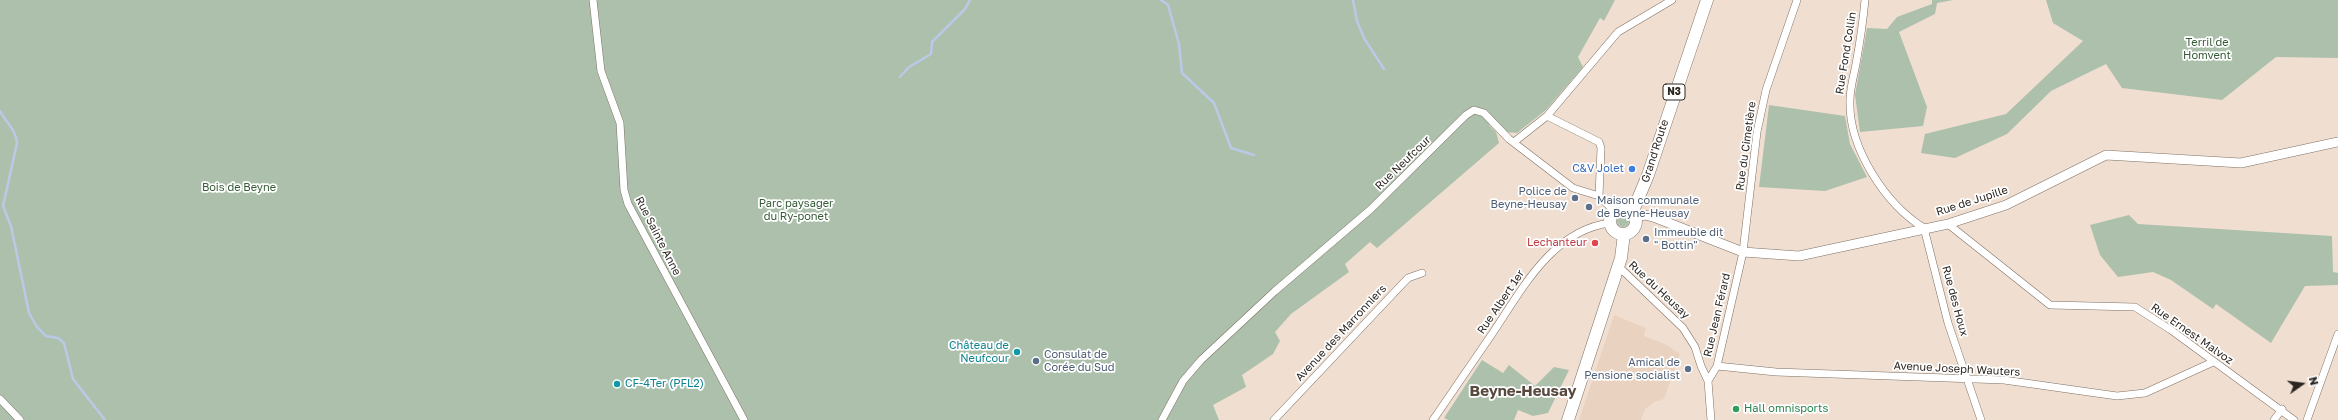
<!DOCTYPE html>
<meta charset="utf-8">
<style>
body{margin:0}
#map{position:relative;width:2338px;height:420px;overflow:hidden;background:#f0dfd1;font-family:"Golos Text",sans-serif}
canvas{display:block}
.north{position:absolute;left:2282px;top:364px;width:40px;height:40px;-webkit-text-stroke:3px #fff;paint-order:stroke;rotate:76deg;font-size:11px;font-weight:700;line-height:16px;text-align:center;color:#2c2621}
.north::after{content:'';display:block;margin:auto;width:14px;height:18px;background:#2c2621;clip-path:polygon(50% 0,100% 100%,50% 72%,0 100%)}
</style>
<div id="map">
<canvas width="2338" height="420"></canvas>
<div class="north">N</div>
</div>
<script>
const context = document.querySelector('canvas').getContext('2d');
context.lineJoin = 'round';
function fillPath(path, color) {
  context.fillStyle = color;
  context.fill(path, 'evenodd');
}
function trace(path, color, width, dash) {
  context.strokeStyle = color;
  context.lineWidth = width;
  context.lineCap = dash ? 'butt' : 'round';
  context.setLineDash(dash || []);
  context.stroke(path);
}
function label(font, color, halo, rows, align = 'center') {
  context.font = font + ' "Golos Text",sans-serif';
  context.lineWidth = 3.5;
  context.setLineDash([]);
  context.textBaseline = 'middle';
  context.strokeStyle = halo;
  context.fillStyle = color;
  for (const [text, x, y, turn = 0] of rows) {
    context.save();
    context.translate(x, y);
    context.rotate((+turn || 0) * Math.PI / 180);
    context.textAlign = isNaN(turn) ? turn : align;
    if (halo) context.strokeText(text, 0, 0);
    context.fillText(text, 0, 0);
    context.restore();
  }
}
const built = new Path2D(`
 M1614,315L1646,328L1644,336L1667,345L1680,354L1664,399L1654,402L1645,409L1641,420H1579Z`);
const green = new Path2D(`
 M0,0H1615L1604,21L1600,18L1578,57L1583,67L1546,110L1517,133L1505,132L1494,119L1489,125L1496,132L1499,143L1377,248L1370,242L1345,264L1349,272L1291,314L1275,332L1280,341L1273,354L1242,375L1246,387L1213,405L1219,420H0Z
 M1932,0H1953L1937,3L1935,14L1899,32L1927,107L1923,126L1860,132L1855,95L1867,28L1887,29L1897,17L1932,4Z
 M2046,0H2338V58L2276,57L2222,100L2122,88L2106,64L2051,91L2007,134L1955,158L1921,153L1925,134L2006,114L2083,41L2053,23Z
 M1769,105L1845,116L1850,144L1867,177L1825,191L1759,187Z
 M2129,215L2138,224L2332,236L2333,272L2338,273V285L2305,286L2271,343L2216,304L2213,309L2171,280L2153,272L2118,277L2100,255L2090,225Z
 M1617 221a6 6 0 1 1 12 0a6 6 0 1 1-12 0Z
 M1482,360L1503,373L1509,365L1535,386L1554,367L1569,370L1548,413L1533,416L1518,410L1514,420H1448L1444,418Z`);
const stream = new Path2D(`
 M1161,0L1168,5L1179,44L1182,73L1214,103L1231,148L1254,155
 M1353,0L1357,21L1364,38L1384,69
 M900,77L909,67L931,54L932,42L965,9L970,0
 M0,111C6,122 16,130 17,143L3,206L11,226L29,313L37,327L46,336L58,338L64,343L73,379L105,420`);
const minor = new Path2D(`
 M593,0L601,71L620,123L624,190L628,204L744,420
 M1865,0C1863,22 1860,42 1856,64C1854,75 1850,88 1850,100C1848,147 1885,204 1924,228L1948,323L1981,420
 M1547,116L1599,142L1601,148L1599,196
 M1514,142L1547,116L1618,32L1672,0
 M1948,224L2050,305L2135,307L2171,330L2294,420
 M1618,266L1683,328L1695,347L1701,366L1708,381L1711,420
 M1717,366L1776,372L2004,380L2117,396L2145,393L2213,362
 M1708,381L1717,366L1743,252L1757,132L1766,90L1797,0
 M0,399L20,420
 M1162,420L1183,381L1201,360L1275,291L1371,209L1466,115L1474,110L1484,113L1509,139L1573,188L1599,196L1614,211
 M1274,420L1408,278L1422,273
 M1433,420C1452,392 1472,363 1492,334C1521,291 1552,230 1610,223
 M2274,420L2282,409
 M2307,420L2338,334`);
const tertiary = new Path2D(`
 M1636,217L1645,215L1656,218L1743,252L1799,256L1948,224L2006,205L2106,155L2241,163L2338,142`);
const primary = new Path2D(`
 M1610 221a13 13 0 1 1 26 0a13 13 0 1 1-26 0Z
 M1633,211L1648,175L1707,0
 M1568,420L1621,258L1624,234`);
const markers = [
 [1632,169,4,"#3f7fe0"],
 [1575,198,4,"#5c6f8a"],
 [1589,207,4,"#5c6f8a"],
 [1646,239,4,"#5c6f8a"],
 [1595,243,4,"#e0444e"],
 [1017,352,4,"#0f9aa8"],
 [1036,361,4,"#5c6f8a"],
 [1688,369,4,"#5c6f8a"],
 [617,384,4,"#0f9aa8"],
 [1736,409,4,"#2e9e5b"]
];
const shields = [
 [1674,92,22]
];
const shieldNames = [
 ["N3",1674,92]
];
const parkNames = [
 ["Terril de",2207,43],
 ["Homvent",2207,56],
 ["Bois de Beyne",239,188],
 ["Parc paysager",796,204],
 ["du Ry-ponet",796,217]
];
const streetNames = [
 ["Rue Fond Collin",1846,53,-81],
 ["Rue du Cimetière",1746,146,-82],
 ["Grand'Route",1655,151,-72],
 ["Rue Neufcour",1403,163,-44],
 ["Rue de Jupille",1972,201,-18],
 ["Rue Sainte Anne",658,236,63],
 ["Rue du Heusay",1659,290,43],
 ["Rue des Houx",1955,301,75],
 ["Rue Albert 1er",1501,302,-56],
 ["Rue Jean Férard",1717,315,-77],
 ["Avenue des Marronniers",1341,333,-47],
 ["Rue Ernest Malvoz",2192,334,35],
 ["Avenue Joseph Wauters",1957,369,3]
];
const shopNames = [
 ["C&V Jolet",1624,169]
];
const serviceNames = [
 ["Police de",1567,192,"right"],
 ["Beyne-Heusay",1567,205,"right"],
 ["Maison communale",1597,201],
 ["de Beyne-Heusay",1597,214],
 ["Immeuble dit",1654,233],
 ["\" Bottin\"",1654,246],
 ["Consulat de",1044,355],
 ["Corée du Sud",1044,368],
 ["Amical de",1680,363,"right"],
 ["Pensione socialist",1680,376,"right"]
];
const healthNames = [
 ["Lechanteur",1587,243]
];
const cultureNames = [
 ["Château de",1009,346],
 ["Neufcour",1009,359],
 ["CF-4Ter (PFL2)",625,384,"left"]
];
const leisureNames = [
 ["Hall omnisports",1744,409]
];
const districtNames = [
 ["Beyne-Heusay",1523,391]
];
fillPath(built, '#e9d2bf');
fillPath(green, '#acc0ac');
trace(stream, '#bac9e6', 2.5);
trace(minor, '#7f7064', 8);
trace(tertiary, '#7f7064', 10);
trace(primary, '#7f7064', 13);
trace(minor, '#fff', 7);
trace(tertiary, '#fff', 9);
trace(primary, '#fff', 12);
for (const [x, y, r, color] of markers) {
  const dot = new Path2D();
  dot.arc(x, y, r, 0, 2 * Math.PI);
  context.fillStyle = color;
  context.fill(dot);
  trace(dot, '#fff', 1.5);
}
for (const [x, y, w] of shields) {
  const box = new Path2D();
  box.roundRect(x - w / 2, y - 8, w, 16, 3);
  context.fillStyle = '#fff';
  context.fill(box);
  trace(box, '#2c2621', 1);
}
label('bold 10px', '#2c2621', null, shieldNames);
label('11px', '#355b37', '#fff', parkNames);
label('11px', '#2c2621', '#fff', streetNames);
label('11px', '#366cbe', '#fff', shopNames, 'right');
label('11px', '#4e5e75', '#fff', serviceNames, 'left');
label('11px', '#be3a42', '#fff', healthNames, 'right');
label('11px', '#0d838f', '#fff', cultureNames, 'right');
label('11px', '#27864d', '#fff', leisureNames, 'left');
label('bold 15px', '#57493e', '#fff', districtNames);
</script>
